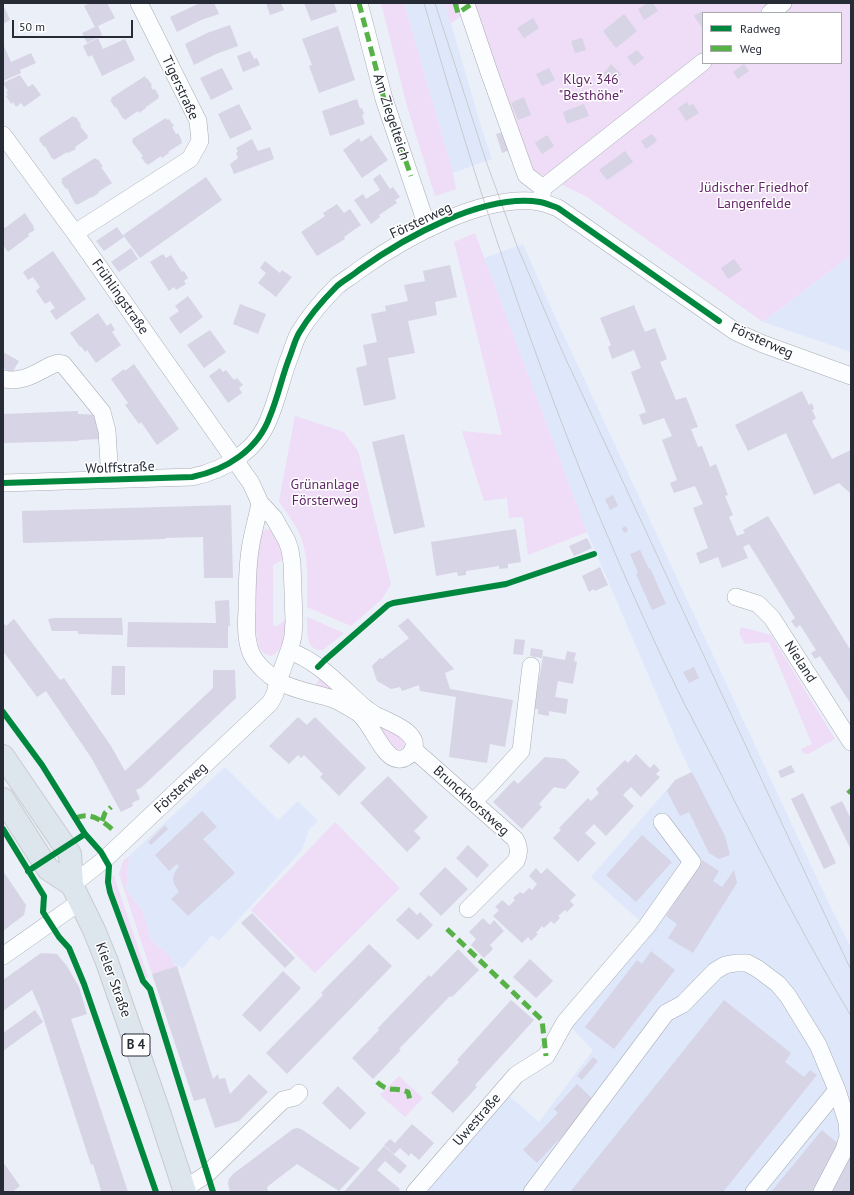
<!DOCTYPE html>
<meta charset="utf-8">
<style>
body{margin:0}
#map{position:relative;width:854px;height:1195px;overflow:hidden;background:#ebeff8;font-family:"PT Sans",sans-serif}
canvas{display:block}
.frame{position:absolute;inset:0;border:4px solid #262b35;pointer-events:none}
.legend{position:absolute;left:702px;top:12px;width:140px;height:52px;box-sizing:border-box;background:#fff;border:1px solid #a8aaae;margin:0;padding:5px 7px;list-style:none;font-size:12px;color:#262b35}
.legend li{display:flex;align-items:center;gap:8px;height:20px}
.legend b{width:20px;border:1px solid #a8aaae}
.scale{position:absolute;left:12px;top:20px;width:121px;height:18px;box-sizing:border-box;border:2px solid #262b35;border-top:0;padding-left:5px;font-size:12px;line-height:14px;white-space:nowrap;color:#262b35;-webkit-text-stroke:3px #fff;paint-order:stroke}
</style>
<div id="map">
<canvas width="854" height="1195"></canvas>
<div class="frame"></div>
<ul class="legend">
<li><b style="height:5px;background:#00873e"></b>Radweg</li>
<li><b style="height:5px;background:#56b246"></b>Weg</li>
</ul>
<div class="scale">50 m</div>
</div>
<script>
const context = document.querySelector('canvas').getContext('2d');
context.lineJoin = 'round';
function fillPath(path, color) {
  context.fillStyle = color;
  context.fill(path, 'evenodd');
}
function trace(path, color, width, dash) {
  context.strokeStyle = color;
  context.lineWidth = width;
  context.lineCap = dash ? 'butt' : 'round';
  context.setLineDash(dash || []);
  context.stroke(path);
}
function label(font, color, halo, rows, align = 'center') {
  context.font = font + ' "PT Sans",sans-serif';
  context.lineWidth = 3;
  context.setLineDash([]);
  context.textBaseline = 'middle';
  context.strokeStyle = halo;
  context.fillStyle = color;
  for (const [text, x, y, turn = 0] of rows) {
    context.save();
    context.translate(x, y);
    context.rotate((+turn || 0) * Math.PI / 180);
    context.textAlign = isNaN(turn) ? turn : align;
    if (halo) context.strokeText(text, 0, 0);
    context.fillText(text, 0, 0);
    context.restore();
  }
}
const built = new Path2D(`
 M404,3H445L483,133L492,159L453,173Z
 M523,244L552,310L821,887L851,948V1192H426L508,1095L539,1122L593,1050L561,1017L640,921L591,877L675,780L691,772L680,749L587,532L484,258Z
 M851,255V352L763,322Z
 M225,767L278,820L298,801L318,821L309,829L302,850L219,941L212,935L183,968L173,964L170,956L151,940L142,910L126,889L129,856Z`);
const green = new Path2D(`
 M381,3H404L453,173L456,189L435,196L407,106Z
 M445,3H851V255L763,322L587,197L526,167L473,8L450,24ZM703,13H841V63H703Z
 M475,233L587,532L528,555L523,517L509,518L507,498L484,501L462,431L502,435L454,242Z
 M295,416L344,432L358,451L391,584L382,599L351,626L307,607C307,581 310,551 296,527C291,518 284,510 279,501Z
 M266,529L274,531L286,558L273,565V626H277L286,619C285,632 285,651 271,656C267,655 264,654 261,650C251,635 257,560 259,539L261,533Z
 M307,617L344,633L323,650C305,652 307,629 307,617Z
 M741,627L771,635L835,739L808,754L803,753L801,749L812,744L769,642L745,644L739,634Z
 M321,676L334,691L315,686Z
 M384,726L405,740L404,747L401,749L394,750L379,729L380,727Z
 M335,822L400,888L315,973L251,910Z
 M129,856L126,889L142,910L151,940L170,956L173,964L177,966L152,974L119,874L123,861Z
 M114,876L148,977L145,979L114,900L112,891L111,877Z
 M399,1076L423,1098L405,1117L380,1095Z`);
const building = new Path2D(`
 M90,3H107L115,18L98,26L102,35L87,43L82,33L95,27L84,6Z
 M200,3H214L219,14L201,20L177,32L170,17Z
 M266,3H281L284,10L270,15Z
 M304,3H334L337,12L311,21Z
 M648,3H653L658,11L644,20L638,9Z
 M3,4L10,20L3,24Z
 M702,11L703,13V29L694,16Z
 M624,14L637,31L616,48L603,31Z
 M533,18L539,28L524,38L517,28Z
 M230,25L238,46L216,54L194,65L185,44L207,33Z
 M338,26L355,80L319,93L309,66L312,65L302,39Z
 M98,38L103,49L125,39L135,60L102,76L92,55L88,57L83,46Z
 M582,38L586,50L575,53L571,41Z
 M3,44L11,62L31,53L36,63L20,70L21,73L3,81Z
 M637,50L644,58L634,66L627,57Z
 M250,51L254,59L257,58L260,65L243,72L237,56Z
 M611,64L621,74L613,83L603,74Z
 M744,64L749,71L738,79L733,72Z
 M222,68L233,89L211,100L200,78Z
 M549,68L555,80L542,86L536,74Z
 M20,75L28,87L33,84L41,95L24,107L21,103L16,107L13,102L11,104L6,96L8,95L6,92L8,91L3,83Z
 M145,76L146,79L147,78L152,85L151,86L153,90L155,89L159,96L158,97L159,98L146,107V108L139,113L138,111L125,120L124,118L123,119L116,107L115,108L110,100H112L111,98Z
 M524,97L531,115L518,120L511,103Z
 M357,99L360,109L362,108L364,114L362,115L365,124L330,136L322,111Z
 M687,102L689,106L693,104L699,113L686,121L678,108Z
 M239,104L252,129L230,139L218,114Z
 M584,104L589,116L567,124L563,112Z
 M73,116L75,118L76,117L81,125L80,126L88,136L87,137L88,138L75,147L76,149L68,153L67,152L54,160L53,158L52,159L45,146L44,147L39,140L40,139L39,138Z
 M166,118L167,120L169,119L174,126L172,127L176,134L178,133L182,141H181L182,143L168,152L169,153L162,158L161,156L148,165L147,163L146,164L141,157L143,156L132,142L133,141L132,139Z
 M504,132L510,150L502,153L496,134Z
 M652,134L657,141L646,149L641,141Z
 M371,135L388,160L362,178L343,150L359,138L361,142Z
 M547,135L554,146L542,154L535,143Z
 M252,139L258,151L270,147L274,159L234,174L230,164L238,158L236,153L238,151L236,148Z
 M625,151L633,162L607,180L599,170Z
 M95,158L97,160L98,159L103,167H101L112,183L98,192L99,193L91,198V197L77,205L76,203L75,204L67,188L66,189L61,182L63,181L61,179Z
 M380,174L390,189L393,187L400,197L395,200L397,203L379,215L380,217L371,224L354,200L363,194L366,199L380,190L373,179Z
 M206,177L222,200L140,258L123,235Z
 M337,204L344,213L350,209L361,225L344,237L345,239L317,256L301,232L325,216L323,213Z
 M25,213L34,227L33,228L35,230L28,234L29,236L8,252L3,245V225L5,228Z
 M117,227L124,237L104,251L96,241Z
 M131,248L138,259L119,272L111,262Z
 M53,251L86,299L56,320L50,311L55,308L50,301L45,304L36,291L40,287L33,277L28,280L23,272Z
 M163,254L166,258L171,255L182,272L184,271L188,278L184,281L186,284L176,290L174,287L169,291L150,262Z
 M734,259L742,270L728,279L721,268Z
 M265,261L280,273L282,270L292,277L276,297L258,283L266,273L260,268Z
 M450,265L457,297L435,302L437,315L408,321L415,353L388,358L396,399L364,406L356,368L367,365L363,345L377,342L371,314L386,311L385,306L408,301L404,285L425,281L423,271Z
 M188,296L203,317L180,334L169,318L179,311L175,306Z
 M240,304L266,314L258,334L233,324Z
 M634,305L645,332L655,328L667,359L660,362L676,400L686,397L698,427L691,429L698,447L702,446L710,467L716,464L728,495L725,496L733,515L729,517L737,536L745,533L743,530L768,516L851,651V704L820,656L815,659L811,653L816,650L800,625L796,628L791,621L795,618L749,544L743,547L748,558L722,568L718,557L700,564L696,553L708,548L693,508L703,504L695,486L674,493L670,483L677,480L662,440L672,436L664,418L643,425L639,415L646,412L631,372L641,368L634,350L612,359L608,347L611,345L600,318Z
 M98,313L107,326L111,323L115,330L112,332L121,345L96,363L87,350L85,352L81,346L80,347L70,333Z
 M210,330L226,352L204,368L187,345Z
 M3,352L19,361L12,373L3,368Z
 M134,364L179,429L157,445L141,422L139,424L125,405L128,403L111,379L124,369L125,371Z
 M220,368L223,372L226,370L234,380L237,378L243,385L239,388L242,393L228,403L209,376Z
 M802,391L809,405L812,403L814,409L812,410L816,418L812,421L832,459L851,450V494L839,483L814,495L786,433L748,451L735,425Z
 M78,411V414L101,415L102,439L79,440V441L3,443V414Z
 M404,434L425,527L394,534L372,442Z
 M613,495L618,506L610,510L605,499Z
 M231,505L233,578H204L203,537L165,538V539L23,543L22,511Z
 M626,526L628,531L624,533L622,528Z
 M516,529L521,562L508,564V568L499,569V566L466,571V575L458,576L457,572L436,576L431,542Z
 M587,538L592,548L574,556L569,546Z
 M640,550L649,569L650,568L666,604L652,610L636,574L638,573L630,554Z
 M600,567L608,585L595,591L594,589L589,592L582,576Z
 M229,600L230,626H228V648L127,647L128,622L216,623L215,601Z
 M55,618H122L123,635L78,634V631H52L48,619Z
 M408,618L454,669L445,673L450,689L513,700L505,747L490,744L487,763L449,757L456,697L420,691L419,685L402,691L400,687L391,689L377,681L372,666L380,658L382,659L409,638L398,626Z
 M14,619L60,680L64,678L111,746L125,771L213,688V670H235L236,698L142,787L136,790L140,799L132,803L133,806L121,812L92,759L46,691L37,697L3,651V622L6,626Z
 M515,639L525,640L523,655L513,654Z
 M531,648L543,650L542,658L530,656Z
 M567,651L576,653L574,661L577,662L573,684L558,681L555,697L568,699L566,714L549,711V716L538,714V709H534L543,656L565,660Z
 M112,666H125V695H111Z
 M694,667L699,678L689,683L683,672Z
 M298,717L307,725L315,717L366,768L339,796L320,777L323,774L304,755L301,758L298,755L289,764L269,746Z
 M636,754L650,768L654,764L660,770L656,774L660,777L641,797L631,787L623,795L634,806L606,836L594,824L585,833L596,843L578,862L553,838L561,830L559,828L588,798L591,801L599,793L596,789L625,760L628,763Z
 M545,757L565,759L580,772L565,789L554,787L539,804L542,807L522,829L493,802L514,780L518,784Z
 M791,765L795,772L781,778L778,771Z
 M692,772L725,836L730,855L719,859L709,853L689,812L680,816L667,791L675,780Z
 M388,776L428,817L414,831L421,838L407,852L360,803Z
 M803,793L836,863L824,869L791,799Z
 M842,801L851,819V850L830,807Z
 M202,811L217,827L203,839L235,873L188,916L171,899L179,892L174,884L173,879L174,874L179,866L177,864L169,871L155,855Z
 M165,825L168,829L151,845L148,842Z
 M642,835L672,862L636,902L606,875Z
 M468,845L489,865L477,878L456,858Z
 M702,860L719,871L713,881L722,887L734,870L737,883L693,953L668,938L677,924L666,916Z
 M445,867L468,889L441,916L419,894Z
 M536,868L541,874L547,868L576,895L570,901L574,905L567,912L565,910L558,916L560,918L554,924L551,921L544,928L542,926L536,933L538,934L531,941L528,937L522,943L493,916L499,910L495,907L502,900L509,906L515,900L513,898L520,892L523,894L529,888L532,890L537,884L529,876Z
 M3,871L26,905L24,915L3,931Z
 M409,907L417,915L420,912L433,925L418,940L396,920Z
 M252,913L295,958L285,968L241,923Z
 M483,918L490,925L494,920L504,931L490,945L493,949L484,958L471,945L476,939L469,932Z
 M369,944L392,966L287,1074L266,1053L323,995L321,993Z
 M458,949L479,970L452,997L450,996L399,1049L401,1050L373,1079L352,1058L379,1030L378,1028L429,975L431,977Z
 M651,951L675,970L614,1049L585,1027L637,960L642,964Z
 M41,953L57,954L67,966L79,987L87,1014L71,1019L128,1192H99L101,1190L93,1164L91,1165L40,1008L32,990L3,1011V980Z
 M530,959L553,981L536,998L513,977Z
 M177,966L213,1079L218,1074L219,1079L225,1078L230,1094L249,1074L268,1092L239,1121L215,1128L205,1098L194,1101L152,974Z
 M283,971L301,988L260,1032L242,1015Z
 M511,1000L534,1020L475,1085L477,1087L453,1113L431,1093L459,1062L457,1060Z
 M724,1000L791,1053L785,1062L804,1077L810,1070L817,1075L723,1192H570Z
 M35,1010L43,1022L3,1051V1033Z
 M593,1057L598,1061L582,1080L577,1076Z
 M577,1084L595,1101L537,1163L523,1150L558,1113L554,1109Z
 M338,1086L366,1113L350,1130L322,1103Z
 M412,1124L434,1143L419,1160L411,1153L409,1156L400,1148L394,1154L384,1145L390,1139L395,1143Z
 M297,1128L301,1129L360,1168L339,1191L297,1164L267,1187L268,1192H230L228,1183L229,1179L233,1174L293,1129Z
 M822,1130L842,1147L817,1192H771Z
 M384,1146L407,1166L400,1174L385,1161L377,1170L400,1189L398,1192H344Z
 M851,1150V1192H830Z
 M3,1162L20,1186L12,1192H3Z`);
const minor = new Path2D(`
 M359,3L384,99L428,229
 M467,7L489,72L526,175L543,188
 M770,13L783,3
 M3,135L75,233L251,483L260,503L274,518L287,541L290,550L292,563L294,621L293,636L290,648L278,681L275,694L270,703L105,859L72,885
 M541,202L543,188L703,62
 M75,233L190,159L200,141L198,121L139,3
 M3,379C24,383 35,373 52,365L58,363L63,364L102,412L107,431L110,480
 M3,483L192,477C226,470 258,450 270,416C278,397 282,376 290,356C293,348 295,340 299,333C309,316 323,300 337,286C344,280 352,276 359,270C404,238 483,193 540,202C546,203 552,206 558,208L736,332L763,344L851,376
 M260,503C257,519 252,535 250,550C247,570 247,591 247,611C246,624 246,641 251,653C256,664 268,675 278,681C295,691 315,693 333,699C341,702 350,708 357,712C372,722 382,758 398,759C402,760 408,757 411,753C426,734 387,721 375,715C372,713 368,710 365,708C342,688 319,661 289,651
 M736,597L758,604L772,618L851,742
 M413,749L515,839C519,846 520,853 516,861L468,909
 M473,802L489,786L521,751L531,666
 M3,956L81,901
 M184,1189L207,1174L283,1100L295,1097L299,1093
 M415,1192L516,1075L546,1056L565,1022L647,926L692,862L662,822
 M532,1192L666,1013L683,1004L715,971L725,965L736,963H747L758,969L778,984L788,996L818,1045L837,1090L847,1122L848,1137L844,1150L822,1192
 M754,1192L837,1090`);
const major = new Path2D(`
 M3,756L70,854L72,885L94,930L107,962L158,1109L185,1192
 M3,799L48,869L72,885`);
const tram = new Path2D(`
 M424,3C476,184 534,364 608,537C632,593 657,649 684,703C701,736 719,769 735,802C772,874 809,946 851,1016
 M435,3L486,161L517,246L563,353L792,845L851,970`);
const quiet = new Path2D(`
 M359,3L384,99L411,176
 M455,3L458,13L473,3
 M848,790L851,793
 M76,818C89,811 103,821 113,830
 M102,821L105,813L111,807
 M447,929L542,1020L546,1056
 M377,1082C390,1094 394,1086 408,1092L410,1100`);
const cycleway = new Path2D(`
 M3,483L192,477C226,470 258,450 270,416C278,397 282,376 290,356C293,348 295,340 299,333C309,316 323,300 337,286C344,280 352,276 359,270C404,238 483,193 540,202C546,203 552,206 558,208L719,321
 M318,667L325,660L388,605L393,603L506,584L594,554
 M3,712L42,765L85,834L101,852L109,866L108,882L110,892L143,981L150,989L213,1192
 M3,829L44,896L43,912L59,937L69,948L84,984L156,1192
 M28,871L85,834`);
const shields = [
 [136,1045,28]
];
const shieldNames = [
 ["B 4",136,1045]
];
const parkNames = [
 ["Klgv. 346",591,80],
 ["\"Besthöhe\"",591,96],
 ["Jüdischer Friedhof",754,188],
 ["Langenfelde",754,204],
 ["Grünanlage",325,485],
 ["Försterweg",325,501]
];
const streetNames = [
 ["Tigerstraße",180,88,65],
 ["Am Ziegelteich",391,117,72],
 ["Försterweg",421,221,-25],
 ["Frühlingstraße",120,297,55],
 ["Försterweg",762,341,24],
 ["Wolffstraße",120,468,-2],
 ["Nieland",800,662,57],
 ["Försterweg",181,788,-43],
 ["Brunckhorstweg",471,801,42],
 ["Kieler Straße",113,980,70],
 ["Uwestraße",477,1120,-49]
];
fillPath(built, '#dfe8fb');
fillPath(green, '#efdcf6');
fillPath(building, '#d6d4e5');
trace(minor, '#a8acb5', 18);
trace(major, '#c8cbd0', 24);
trace(minor, '#fcfdfe', 17);
trace(major, '#dce6ec', 22);
trace(tram, '#c8cacd', 1);
trace(quiet, '#56b246', 5, [10, 5]);
trace(cycleway, '#00873e', 6);
for (const [x, y, w] of shields) {
  const box = new Path2D();
  box.roundRect(x - w / 2, y - 11, w, 22, 3);
  context.fillStyle = '#fff';
  context.fill(box);
  trace(box, '#262b35', 1);
}
label('bold 13px', '#262b35', null, shieldNames);
label('14px', '#632769', '#fff', parkNames);
label('14px', '#262b35', '#fff', streetNames);
</script>
